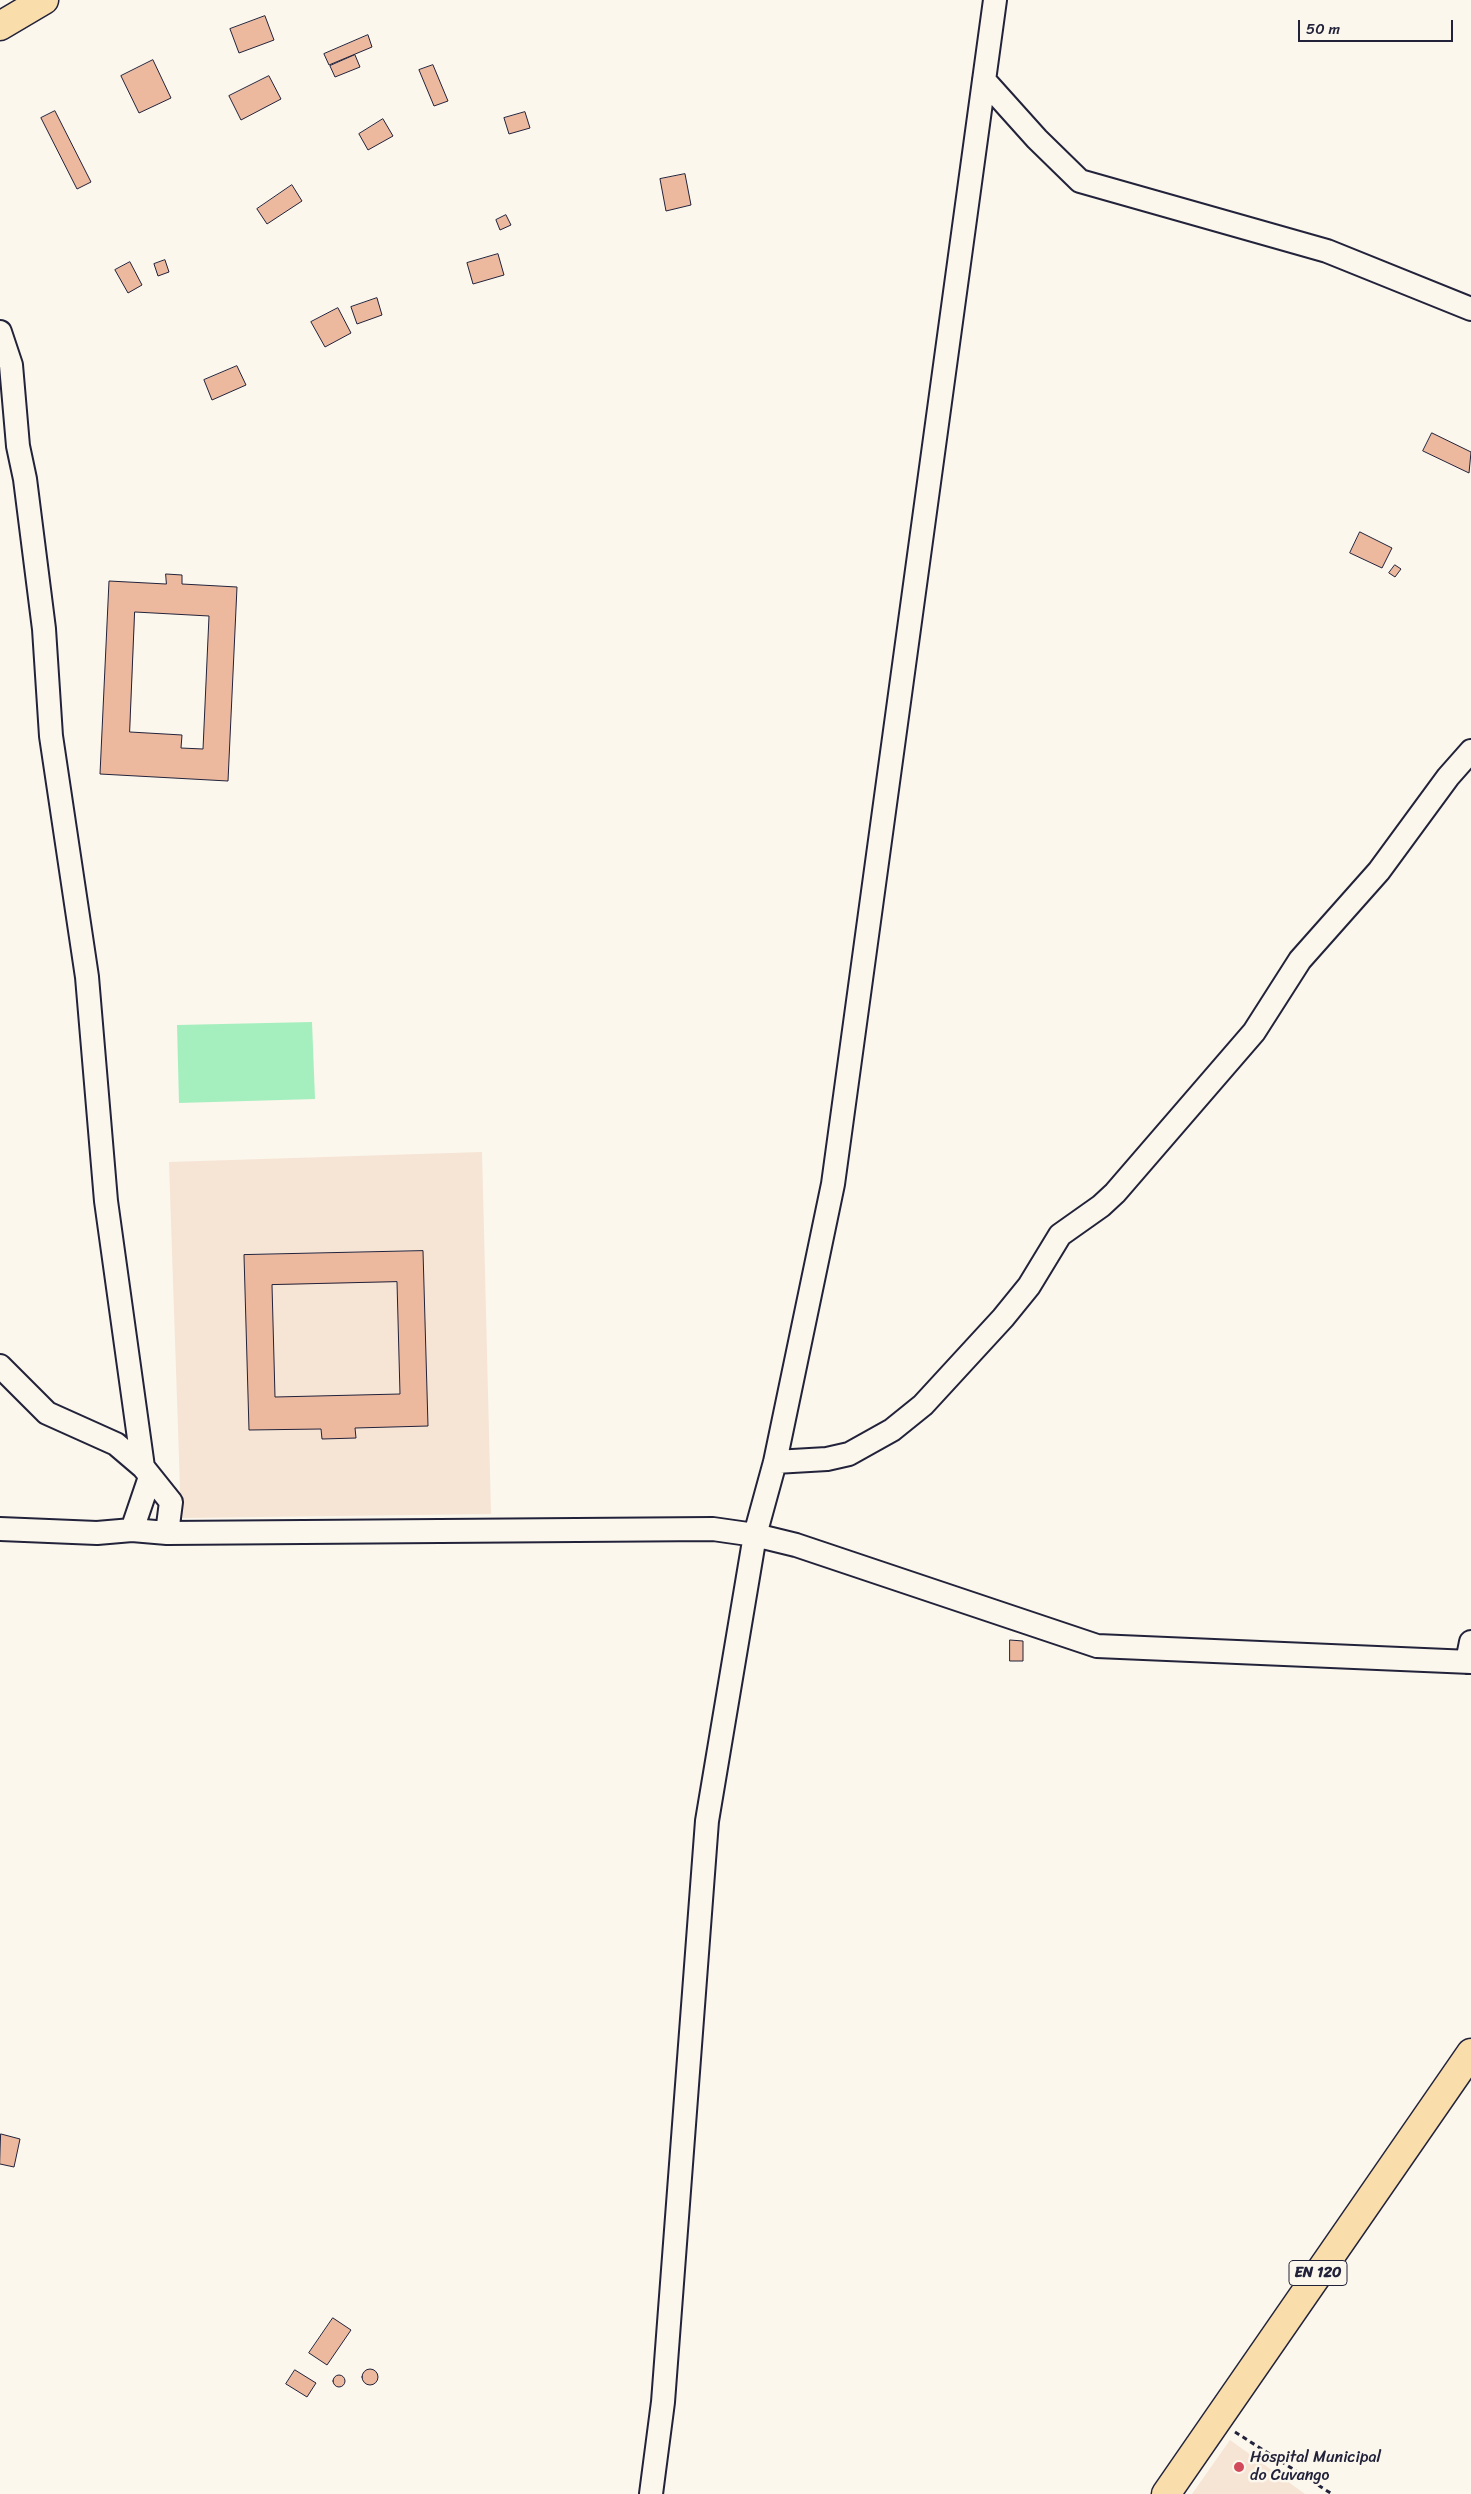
<!DOCTYPE html>
<style>
body{margin:0}
#map{position:relative;width:1471px;height:2494px;overflow:hidden;background:#fbf7ec;font-family:Sriracha,sans-serif}
canvas{display:block}
.scale{position:absolute;left:1298px;top:20px;width:155px;height:22px;box-sizing:border-box;border:2px solid #22223b;border-top:0;padding-left:6px;font-size:15px;line-height:18px;white-space:nowrap;color:#22223b;-webkit-text-stroke:4px #fbf7ec;paint-order:stroke}
</style>
<div id="map">
<canvas width="1471" height="2494"></canvas>
<div class="scale">50 m</div>
</div>
<script>
const context = document.querySelector('canvas').getContext('2d');
context.lineJoin = 'round';
function fillPath(path, color) {
  context.fillStyle = color;
  context.fill(path, 'evenodd');
}
function trace(path, color, width, dash) {
  context.strokeStyle = color;
  context.lineWidth = width;
  context.lineCap = dash ? 'butt' : 'round';
  context.setLineDash(dash || []);
  context.stroke(path);
}
function label(font, color, halo, rows, align = 'center') {
  context.font = font + ' Sriracha,sans-serif';
  context.lineWidth = 5;
  context.setLineDash([]);
  context.textBaseline = 'middle';
  context.strokeStyle = halo;
  context.fillStyle = color;
  for (const [text, x, y, turn = 0] of rows) {
    context.save();
    context.translate(x, y);
    context.rotate((+turn || 0) * Math.PI / 180);
    context.textAlign = isNaN(turn) ? turn : align;
    if (halo) context.strokeText(text, 0, 0);
    context.fillText(text, 0, 0);
    context.restore();
  }
}
const built = new Path2D(`
 M482,1152L491,1514L181,1518L169,1162Z
 M1230,2440L1305,2494H1192Z`);
const green = new Path2D(`
 M312,1022L315,1099L179,1103L177,1025Z`);
const building = new Path2D(`
 M265,16L274,40L239,53L230,29Z
 M368,35L372,47L329,65L324,54Z
 M355,55L360,67L335,77L330,66Z
 M153,60L171,98L139,113L121,76Z
 M433,65L448,101L434,106L419,70Z
 M269,76L281,99L241,120L229,96Z
 M55,111L91,182L77,189L41,118Z
 M525,112L530,128L509,134L504,118Z
 M383,119L393,136L368,150L359,134Z
 M685,174L691,205L666,211L660,179Z
 M292,185L302,201L267,224L257,209Z
 M506,215L511,225L500,230L496,220Z
 M498,254L504,275L473,284L467,263Z
 M165,260L169,272L158,276L154,264Z
 M130,262L142,285L128,293L115,270Z
 M377,298L382,315L357,324L351,307Z
 M338,308L351,333L325,347L311,322Z
 M237,366L246,385L212,400L204,380Z
 M1432,433L1471,452L1469,473L1423,451Z
 M1360,532L1392,548L1382,568L1350,553Z
 M1395,565L1401,569L1395,577L1389,573Z
 M166,574L182,575V584L237,587L228,781L100,774L109,581L166,584ZM135,612L209,616L203,749L181,748L182,735L130,732Z
 M423,1251L428,1426L355,1428L356,1438L322,1439L321,1429L249,1430L244,1255ZM397,1282L400,1394L275,1397L272,1285Z
 M1010,1640L1023,1641V1661H1010Z
 M1,2134L20,2139L14,2167L0,2164Z
 M333,2318L351,2330L327,2365L309,2353Z
 M362 2377a8 8 0 1 1 16 0a8 8 0 1 1-16 0Z
 M295,2370L316,2383L307,2397L286,2384Z
 M333 2381a6 6 0 1 1 12 0a6 6 0 1 1-12 0Z`);
const path = new Path2D(`
 M1235,2432L1332,2494`);
const minor = new Path2D(`
 M984,80L1037,139L1080,181L1327,251L1471,309
 M0,332L11,365L18,446L25,479L44,629L51,736L87,977L106,1201L143,1467
 M0,1366L47,1413L116,1444L143,1467L171,1502L167,1533
 M775,1462L827,1459L849,1454L892,1430L923,1405L1003,1318L1029,1286L1060,1235L1101,1206L1115,1193L1254,1032L1300,960L1379,871L1448,777L1471,751
 M0,1529L97,1533L132,1530L167,1533L713,1529L755,1535L796,1545L1097,1646L1471,1662
 M132,1530L150,1477
 M1467,1662L1471,1642
 M651,2494L663,2402L707,1821L755,1535L775,1462L833,1184L995,0`);
const primary = new Path2D(`
 M0,26L44,0
 M1166,2494L1471,2053`);
const markers = [
 [1239,2467,6,"#d1495b"]
];
const shields = [
 [1318,2273,58]
];
const shieldNames = [
 ["EN 120",1318,2273]
];
const poiNames = [
 ["Hospital Municipal",1250,2458],
 ["do Cuvango",1250,2476]
];
fillPath(built, '#f6e4d5');
fillPath(green, '#a5efbe');
fillPath(building, '#ecb99e');
trace(building, '#22223b', 1);
trace(minor, '#22223b', 26);
trace(primary, '#22223b', 31);
trace(path, '#22223b', 3, [5, 4]);
trace(minor, '#fbf7ec', 22);
trace(primary, '#f9deab', 28);
for (const [x, y, r, color] of markers) {
  const dot = new Path2D();
  dot.arc(x, y, r, 0, 2 * Math.PI);
  context.fillStyle = color;
  context.fill(dot);
  trace(dot, '#fbf7ec', 2);
}
for (const [x, y, w] of shields) {
  const box = new Path2D();
  box.roundRect(x - w / 2, y - 12.5, w, 25, 4);
  context.fillStyle = '#fbf7ec';
  context.fill(box);
  trace(box, '#22223b', 1);
}
label('bold 15px', '#22223b', null, shieldNames);
label('16px', '#22223b', '#fbf7ec', poiNames, 'left');
</script>
